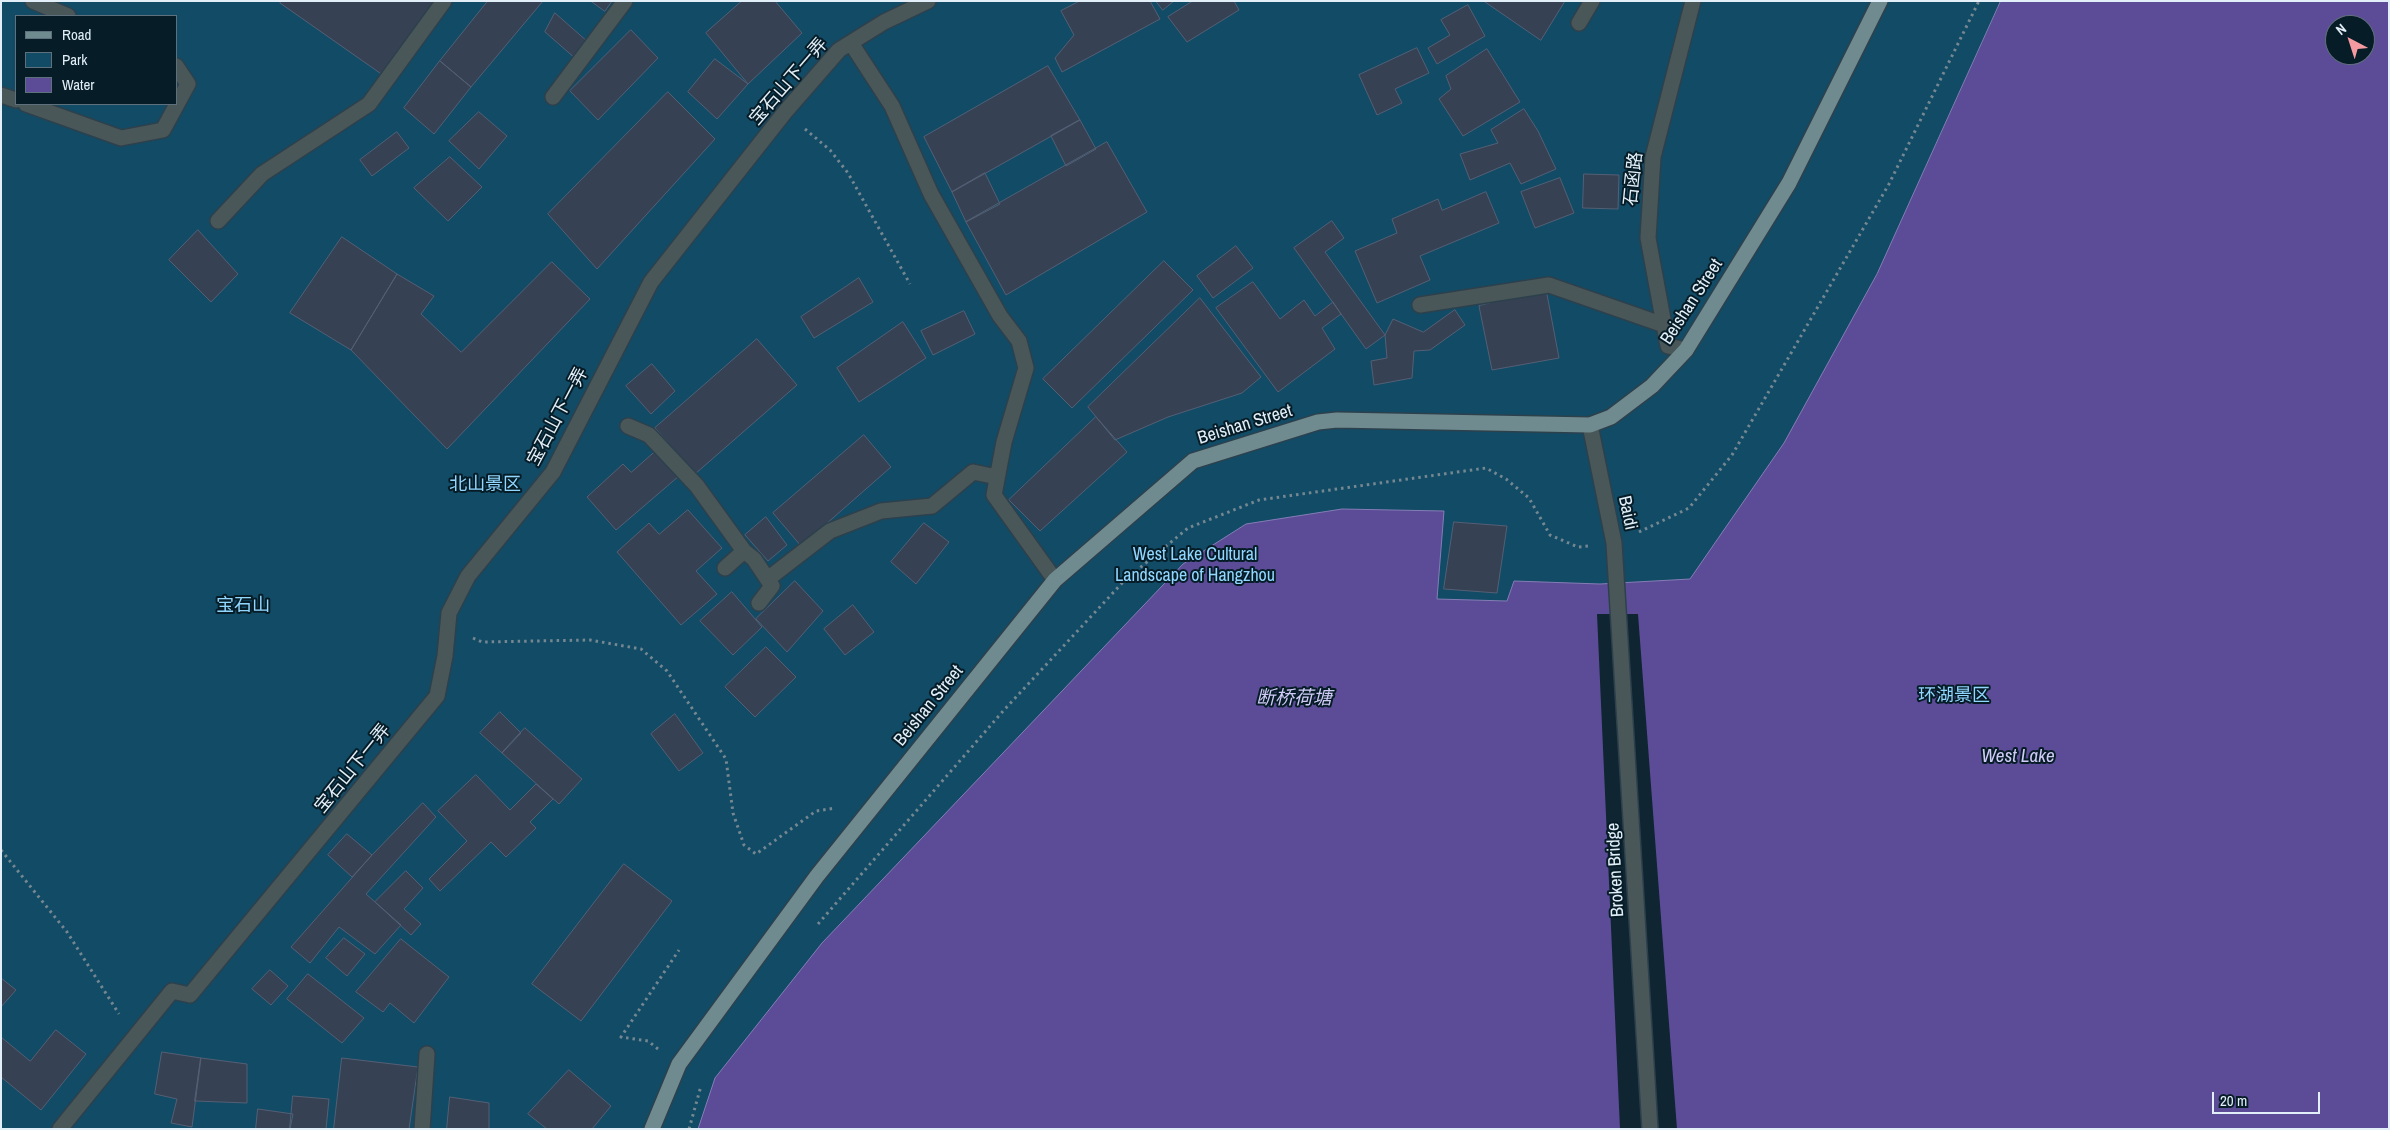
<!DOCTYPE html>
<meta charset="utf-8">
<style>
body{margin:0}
#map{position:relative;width:2390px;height:1130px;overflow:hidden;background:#0f2531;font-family:"Archivo Narrow",sans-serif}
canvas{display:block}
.frame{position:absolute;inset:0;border:2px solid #e2eff8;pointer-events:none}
.legend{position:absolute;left:15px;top:15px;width:162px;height:90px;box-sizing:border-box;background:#061c27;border:1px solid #5e707b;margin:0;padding:6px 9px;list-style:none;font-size:15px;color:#e2eff8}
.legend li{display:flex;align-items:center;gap:10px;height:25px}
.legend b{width:25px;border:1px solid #5e707b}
.north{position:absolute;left:2325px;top:15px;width:50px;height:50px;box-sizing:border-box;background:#061c27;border:1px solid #5e707b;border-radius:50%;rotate:320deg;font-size:14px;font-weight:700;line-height:20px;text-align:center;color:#e2eff8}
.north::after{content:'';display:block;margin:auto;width:18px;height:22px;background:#f49aa0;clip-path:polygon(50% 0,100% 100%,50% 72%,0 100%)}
.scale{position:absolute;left:2212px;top:1092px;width:108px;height:22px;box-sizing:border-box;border:2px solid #e2eff8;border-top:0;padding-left:6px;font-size:15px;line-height:18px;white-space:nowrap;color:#e2eff8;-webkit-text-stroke:4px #061c27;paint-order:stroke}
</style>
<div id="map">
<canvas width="2390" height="1130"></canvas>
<div class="frame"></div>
<ul class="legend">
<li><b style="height:6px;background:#708b8f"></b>Road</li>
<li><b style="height:14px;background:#124b66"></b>Park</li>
<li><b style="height:14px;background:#5c4c98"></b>Water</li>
</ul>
<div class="north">N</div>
<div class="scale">20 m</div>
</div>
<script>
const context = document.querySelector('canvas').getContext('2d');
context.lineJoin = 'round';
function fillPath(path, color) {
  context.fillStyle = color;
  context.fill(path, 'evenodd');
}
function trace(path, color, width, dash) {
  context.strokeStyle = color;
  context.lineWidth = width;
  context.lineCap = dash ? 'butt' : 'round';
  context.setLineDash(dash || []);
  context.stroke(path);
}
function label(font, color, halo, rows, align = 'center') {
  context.font = font + ' "Archivo Narrow","Noto Sans SC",sans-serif';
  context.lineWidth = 4;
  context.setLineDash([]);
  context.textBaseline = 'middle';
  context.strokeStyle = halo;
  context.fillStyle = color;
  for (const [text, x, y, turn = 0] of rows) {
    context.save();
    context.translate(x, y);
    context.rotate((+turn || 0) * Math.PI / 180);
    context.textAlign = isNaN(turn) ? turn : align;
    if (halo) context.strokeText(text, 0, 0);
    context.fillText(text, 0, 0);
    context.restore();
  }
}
const green = new Path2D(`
 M1,1H2389V1129H1ZM16,16H176V104H16ZM2335,25H2365V55H2335Z`);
const water = new Path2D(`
 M2001,1H2389V1129H698L715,1078L822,943L1183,564L1246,524L1342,509L1444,511L1437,599L1507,601L1514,581L1600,584L1690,579L1784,443L1877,274ZM2335,25H2365V55H2335Z`);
const pier = new Path2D(`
 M1597,614H1638L1677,1129H1620Z`);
const building = new Path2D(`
 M282,1H441L387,78L280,3Z
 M488,1H543L471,87L440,61Z
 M591,1H612L605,11Z
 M742,1H775L802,33L748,84L706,33Z
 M1080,1H1150L1160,19L1062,72L1055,58L1074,35L1061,11Z
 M1156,1H1174L1163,10Z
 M1193,1H1234L1239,10L1187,42L1168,17Z
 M1484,1H1565L1541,40Z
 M1468,5L1485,36L1437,64L1428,48L1450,35L1441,20Z
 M555,13L588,42L576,59L545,32Z
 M631,30L658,58L598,120L570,91Z
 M1417,48L1429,73L1395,89L1402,103L1377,115L1359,75Z
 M1487,49L1520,102L1463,136L1439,99L1451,89L1446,76Z
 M715,59L748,84L717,119L688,92Z
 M440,61L471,87L434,134L404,108Z
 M1048,66L1080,120L952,192L924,137Z
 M668,92L715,139L597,269L548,214Z
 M1524,109L1538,131L1556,169L1521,184L1510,163L1470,180L1460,154L1498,143L1491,130Z
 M479,112L507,136L479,169L449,141Z
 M1080,120L1096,149L1066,166L1051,136Z
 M397,132L409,148L372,176L360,160Z
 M1107,142L1147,212L1006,295L966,222Z
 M450,157L482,187L448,221L414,188Z
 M985,173L1000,204L966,222L952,192Z
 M1584,174L1619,175L1618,209L1583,208Z
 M1560,178L1574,213L1535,228L1521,192Z
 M1486,192L1499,223L1420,256L1430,280L1377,303L1355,251L1397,233L1392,219L1438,199L1442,210Z
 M1332,221L1344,238L1325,252L1385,335L1366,349L1294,248Z
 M198,230L238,274L211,302L169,260Z
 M342,237L397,274L351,350L290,313Z
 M1236,246L1253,268L1213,298L1197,276Z
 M1164,261L1193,290L1072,408L1043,379Z
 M552,262L590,299L447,449L351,350L397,274L434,296L421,314L461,352Z
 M859,278L873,302L814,338L801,317Z
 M1253,282L1280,319L1304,300L1315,316L1333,302L1341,314L1322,328L1335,349L1278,392L1216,308Z
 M1546,289L1559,358L1492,370L1479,306Z
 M1200,298L1261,377L1242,393L1168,417L1115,440L1088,407Z
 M1455,310L1465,325L1430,350L1414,351L1412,378L1374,385L1371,361L1387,358L1385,335L1393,319L1423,332Z
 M964,311L975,334L933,355L921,331Z
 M903,322L926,358L859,402L837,368Z
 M757,339L797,385L695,474L655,428Z
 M652,364L675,391L651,414L626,386Z
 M1096,417L1127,452L1040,531L1009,500Z
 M864,435L891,467L801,546L773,513Z
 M656,451L679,476L616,530L587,497L623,464L631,472Z
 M688,510L722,548L696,571L717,594L681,625L617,552L649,523L659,534Z
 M766,517L787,545L768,561L745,535Z
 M1454,522L1507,526L1497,593L1444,589Z
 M924,523L949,542L916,584L891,562Z
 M795,581L823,611L787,652L756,619Z
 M732,592L762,627L733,655L700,621Z
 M853,605L874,632L845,655L824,629Z
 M766,647L796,677L755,717L725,687Z
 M500,712L521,733L502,753L480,733Z
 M675,714L703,753L679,771L651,734Z
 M525,728L582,779L559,804L502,753Z
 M476,775L510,810L536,784L553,799L530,822L536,828L506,857L491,842L440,891L429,879L467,841L438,811Z
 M423,803L436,817L366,894L401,925L375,954L339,927L310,963L291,947L372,855Z
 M347,834L372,855L352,877L328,855Z
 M624,864L672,901L581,1021L532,984Z
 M406,871L423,888L404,909L421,924L411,935L375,902Z
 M344,938L365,954L347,976L326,958Z
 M401,939L449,977L414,1023L390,1003L383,1012L356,992Z
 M270,970L288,986L271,1005L252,989Z
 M308,974L364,1018L342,1043L287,999Z
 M1,978L16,990L1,1007Z
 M56,1030L86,1054L41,1110L1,1077V1037L30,1061Z
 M162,1052L201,1058L192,1127L171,1123L177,1099L155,1094Z
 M201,1058L247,1064V1103L195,1101Z
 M342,1058L418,1067L409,1129H334Z
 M569,1070L611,1106L592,1129H547L528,1114Z
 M293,1096L329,1099L326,1129H290Z
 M450,1097L489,1103V1129H447Z
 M258,1109L293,1114L290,1129H256Z`);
const path = new Path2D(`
 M805,129L830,150L848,173L910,284
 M1639,532L1689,508L1732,455L1889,184L1979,1
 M473,638L482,642L590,640L641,649L667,671L726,759L733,813L744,845L756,854L816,811L836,808
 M1,850L67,932L119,1014
 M818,924L1004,710L1124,581L1188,528L1259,500L1486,468L1506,479L1529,498L1550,535L1578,547L1588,546
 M658,1049L648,1041L621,1037L679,950
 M689,1129L701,1086`);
const minor = new Path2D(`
 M33,1L68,16
 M1579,23L1592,1
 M851,43L892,106L931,194L1000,316L1019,341L1026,368L1004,442L994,495L1055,580
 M1,95L16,100
 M553,97L625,1
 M26,104L121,138L163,130L188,84L176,66
 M218,221L262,174L369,104L444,1
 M1420,305L1549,285L1664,325
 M1686,350L1668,346L1648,238L1653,157L1693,1
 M1590,425L1614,543L1650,1129
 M628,426L649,435L697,486L744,551
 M725,568L744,551L754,559L772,586L759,603
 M769,578L830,531L881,511L932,506L973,472L997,477
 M60,1129L172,991L190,995L437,696L445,656L449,613L468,576L553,472L651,282L785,112L839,50L884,22L928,1
 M422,1129L427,1054`);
const major = new Path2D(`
 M652,1129L679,1064L817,876L1055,580L1193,461L1318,422L1337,420L1590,425L1611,417L1652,386L1686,350L1789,183L1880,1`);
const streetNames = [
 ["宝石山下一弄",789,82,-49],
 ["石函路",1634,179,-84],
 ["Beishan Street",1692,302,-57],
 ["宝石山下一弄",558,417,-62],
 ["Beishan Street",1245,425,-17],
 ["Baidi",1627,513,78],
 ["Beishan Street",929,706,-51],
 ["宝石山下一弄",353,769,-51],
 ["Broken Bridge",1616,870,-93]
];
const parkNames = [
 ["北山景区",485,485],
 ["West Lake Cultural",1195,555],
 ["Landscape of Hangzhou",1195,576],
 ["宝石山",243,606],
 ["环湖景区",1954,696]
];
const waterNames = [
 ["断桥荷塘",1294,699],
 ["West Lake",2018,757]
];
fillPath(green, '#124b66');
fillPath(water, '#5c4c98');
trace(water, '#847db5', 1);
fillPath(pier, '#0f2531');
fillPath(building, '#364154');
trace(building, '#545f74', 1);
trace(minor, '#2d414d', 18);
trace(major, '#2d414d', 18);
trace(path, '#758791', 3, [2.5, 4]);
trace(minor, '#4a5759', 15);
trace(major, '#708b8f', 15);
label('18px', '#e2eff8', '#061c27', streetNames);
label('18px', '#91d7ff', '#061c27', parkNames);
label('italic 19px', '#d1ccf7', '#061c27', waterNames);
</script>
